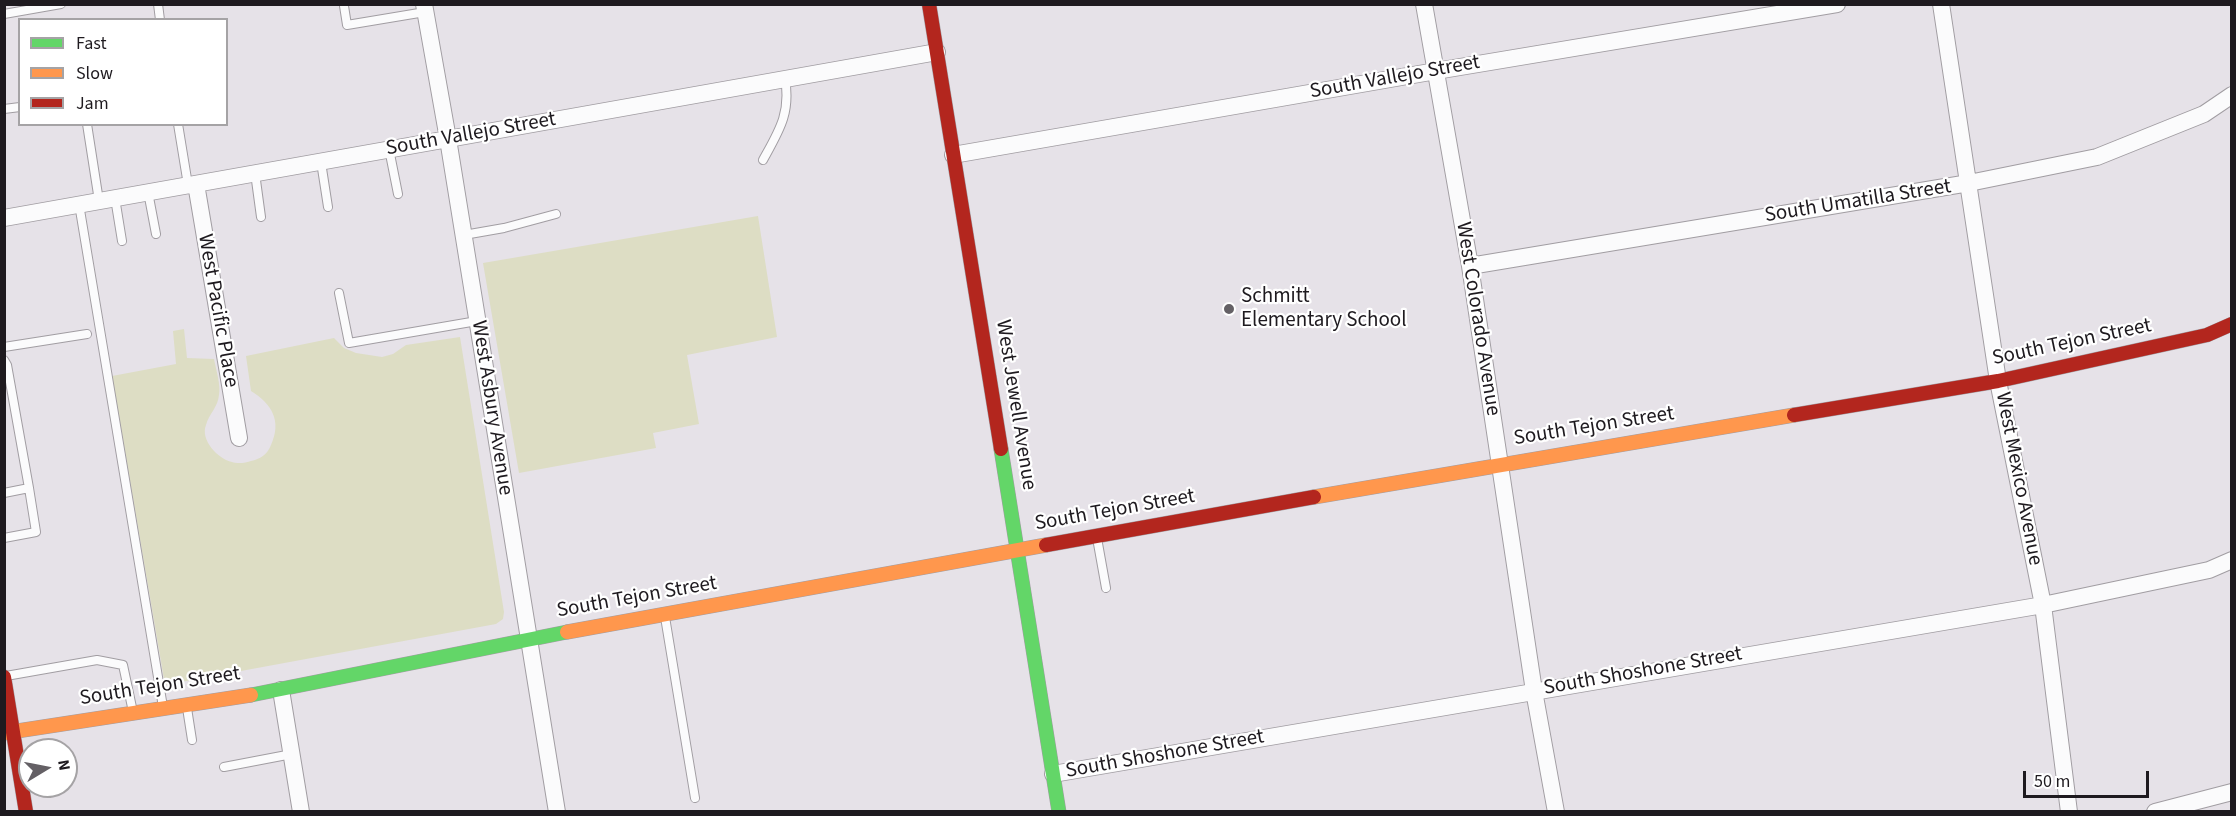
<!DOCTYPE html>
<style>
body{margin:0}
#map{position:relative;width:2236px;height:816px;overflow:hidden;background:#e6e2e8;font-family:"Source Sans 3",sans-serif}
canvas{display:block}
.frame{position:absolute;inset:0;border:6px solid #1e1a1f;pointer-events:none}
.legend{position:absolute;left:18px;top:18px;width:210px;height:108px;box-sizing:border-box;background:#fff;border:2px solid #a5a3a5;margin:0;padding:8px 10px;list-style:none;font-size:18px;color:#1e1a1f}
.legend li{display:flex;align-items:center;gap:12px;height:30px}
.legend b{width:30px;border:2px solid #a5a3a5}
.north{position:absolute;left:18px;top:738px;width:60px;height:60px;box-sizing:border-box;background:#fff;border:2px solid #a5a3a5;border-radius:50%;rotate:80deg;font-size:16px;font-weight:700;line-height:24px;text-align:center;color:#1e1a1f}
.north::after{content:'';display:block;margin:auto;width:21px;height:27px;background:#646065;clip-path:polygon(50% 0,100% 100%,50% 72%,0 100%)}
.scale{position:absolute;left:2023px;top:771px;width:126px;height:27px;box-sizing:border-box;border:3px solid #1e1a1f;border-top:0;padding-left:8px;font-size:18px;line-height:21px;white-space:nowrap;color:#1e1a1f;-webkit-text-stroke:4px #fff;paint-order:stroke}
</style>
<div id="map">
<canvas width="2236" height="816"></canvas>
<div class="frame"></div>
<ul class="legend">
<li><b style="height:8px;background:#63d668"></b>Fast</li>
<li><b style="height:8px;background:#ff974d"></b>Slow</li>
<li><b style="height:8px;background:#b3261e"></b>Jam</li>
</ul>
<div class="north">N</div>
<div class="scale">50 m</div>
</div>
<script>
const context = document.querySelector('canvas').getContext('2d');
context.lineJoin = 'round';
function fillPath(path, color) {
  context.fillStyle = color;
  context.fill(path, 'evenodd');
}
function trace(path, color, width, dash) {
  context.strokeStyle = color;
  context.lineWidth = width;
  context.lineCap = dash ? 'butt' : 'round';
  context.setLineDash(dash || []);
  context.stroke(path);
}
function label(font, color, halo, rows, align = 'center') {
  context.font = font + ' "Source Sans 3",sans-serif';
  context.lineWidth = 4.5;
  context.setLineDash([]);
  context.textBaseline = 'middle';
  context.strokeStyle = halo;
  context.fillStyle = color;
  for (const [text, x, y, turn = 0] of rows) {
    context.save();
    context.translate(x, y);
    context.rotate((+turn || 0) * Math.PI / 180);
    context.textAlign = isNaN(turn) ? turn : align;
    if (halo) context.strokeText(text, 0, 0);
    context.fillText(text, 0, 0);
    context.restore();
  }
}
const green = new Path2D(`
 M758,216L777,337L687,355L699,424L653,433L656,448L519,473L483,263Z
 M184,329L187,358L214,359C216,370 221,385 219,395C218,407 209,414 206,425C200,440 218,459 232,462C237,464 246,463 251,461C260,459 267,455 271,445C282,421 272,404 251,391L246,356L334,338L344,348L356,353L382,357L393,354L406,345L460,337L504,612L503,619L496,624L165,685L112,376L176,364L173,331Z`);
const lane = new Path2D(`
 M158,4L160,20
 M344,6L347,25L425,12
 M4,14L61,4
 M4,109L20,107
 M87,124L99,201
 M178,124L188,185
 M389,149L398,194
 M763,160C779,131 791,113 785,79
 M321,162L328,207
 M255,173L261,217
 M148,192L156,234
 M115,198L122,241
 M79,204L163,707
 M464,235L504,228L556,214
 M339,293L349,343L477,321
 M4,347L87,334
 M4,360L7,365L29,488L4,493
 M4,538L36,532L29,488
 M1097,538L1106,588
 M665,617L695,798
 M6,676L97,660L123,665L133,712
 M187,708L192,740
 M224,767L292,754`);
const street = new Path2D(`
 M424,4L448,139L557,812
 M1424,4L1470,266L1534,691L1556,812
 M1941,4L1998,381L2043,605L2069,812
 M953,155L1436,71L1837,4
 M196,184L239,438
 M4,218L937,52
 M1470,266L1969,183L2097,157L2204,114L2232,95
 M281,690L301,812
 M1053,774L2043,605L2209,570L2232,560
 M2155,812L2232,792`);
const fast = new Path2D(`
 M1001,449L1059,812
 M251,695L567,632`);
const slow = new Path2D(`
 M1314,497L1794,415
 M567,632L1046,545
 M4,733L251,695`);
const jam = new Path2D(`
 M929,4L1001,449
 M1794,415L1998,381L2207,335L2232,324
 M1046,545L1314,497
 M4,677L26,812`);
const markers = [
 [1229,309,6,"#646065"]
];
const streetNames = [
 ["South Vallejo Street",1395,78,-10],
 ["South Vallejo Street",471,135,-10],
 ["South Umatilla Street",1858,202,-9],
 ["West Pacific Place",217,311,80],
 ["West Colorado Avenue",1477,319,81],
 ["South Tejon Street",2072,343,-12],
 ["West Jewell Avenue",1015,405,81],
 ["West Asbury Avenue",491,408,81],
 ["South Tejon Street",1594,427,-9],
 ["West Mexico Avenue",2018,479,79],
 ["South Tejon Street",1115,511,-10],
 ["South Tejon Street",637,598,-10],
 ["South Shoshone Street",1643,672,-10],
 ["South Tejon Street",160,687,-9],
 ["South Shoshone Street",1165,755,-10]
];
const poiNames = [
 ["Schmitt",1241,297],
 ["Elementary School",1241,321]
];
fillPath(green, '#ddddc4');
trace(lane, '#a19da2', 10);
trace(street, '#a19da2', 18);
trace(fast, '#a19da2', 15);
trace(slow, '#a19da2', 15);
trace(jam, '#a19da2', 15);
trace(lane, '#fbfbfc', 8);
trace(street, '#fbfbfc', 16);
trace(fast, '#63d668', 14);
trace(slow, '#ff974d', 14);
trace(jam, '#b3261e', 14);
for (const [x, y, r, color] of markers) {
  const dot = new Path2D();
  dot.arc(x, y, r, 0, 2 * Math.PI);
  context.fillStyle = color;
  context.fill(dot);
  trace(dot, '#fff', 2);
}
label('21px', '#1e1a1f', '#fff', streetNames);
label('21px', '#1e1a1f', '#fff', poiNames, 'left');
</script>
